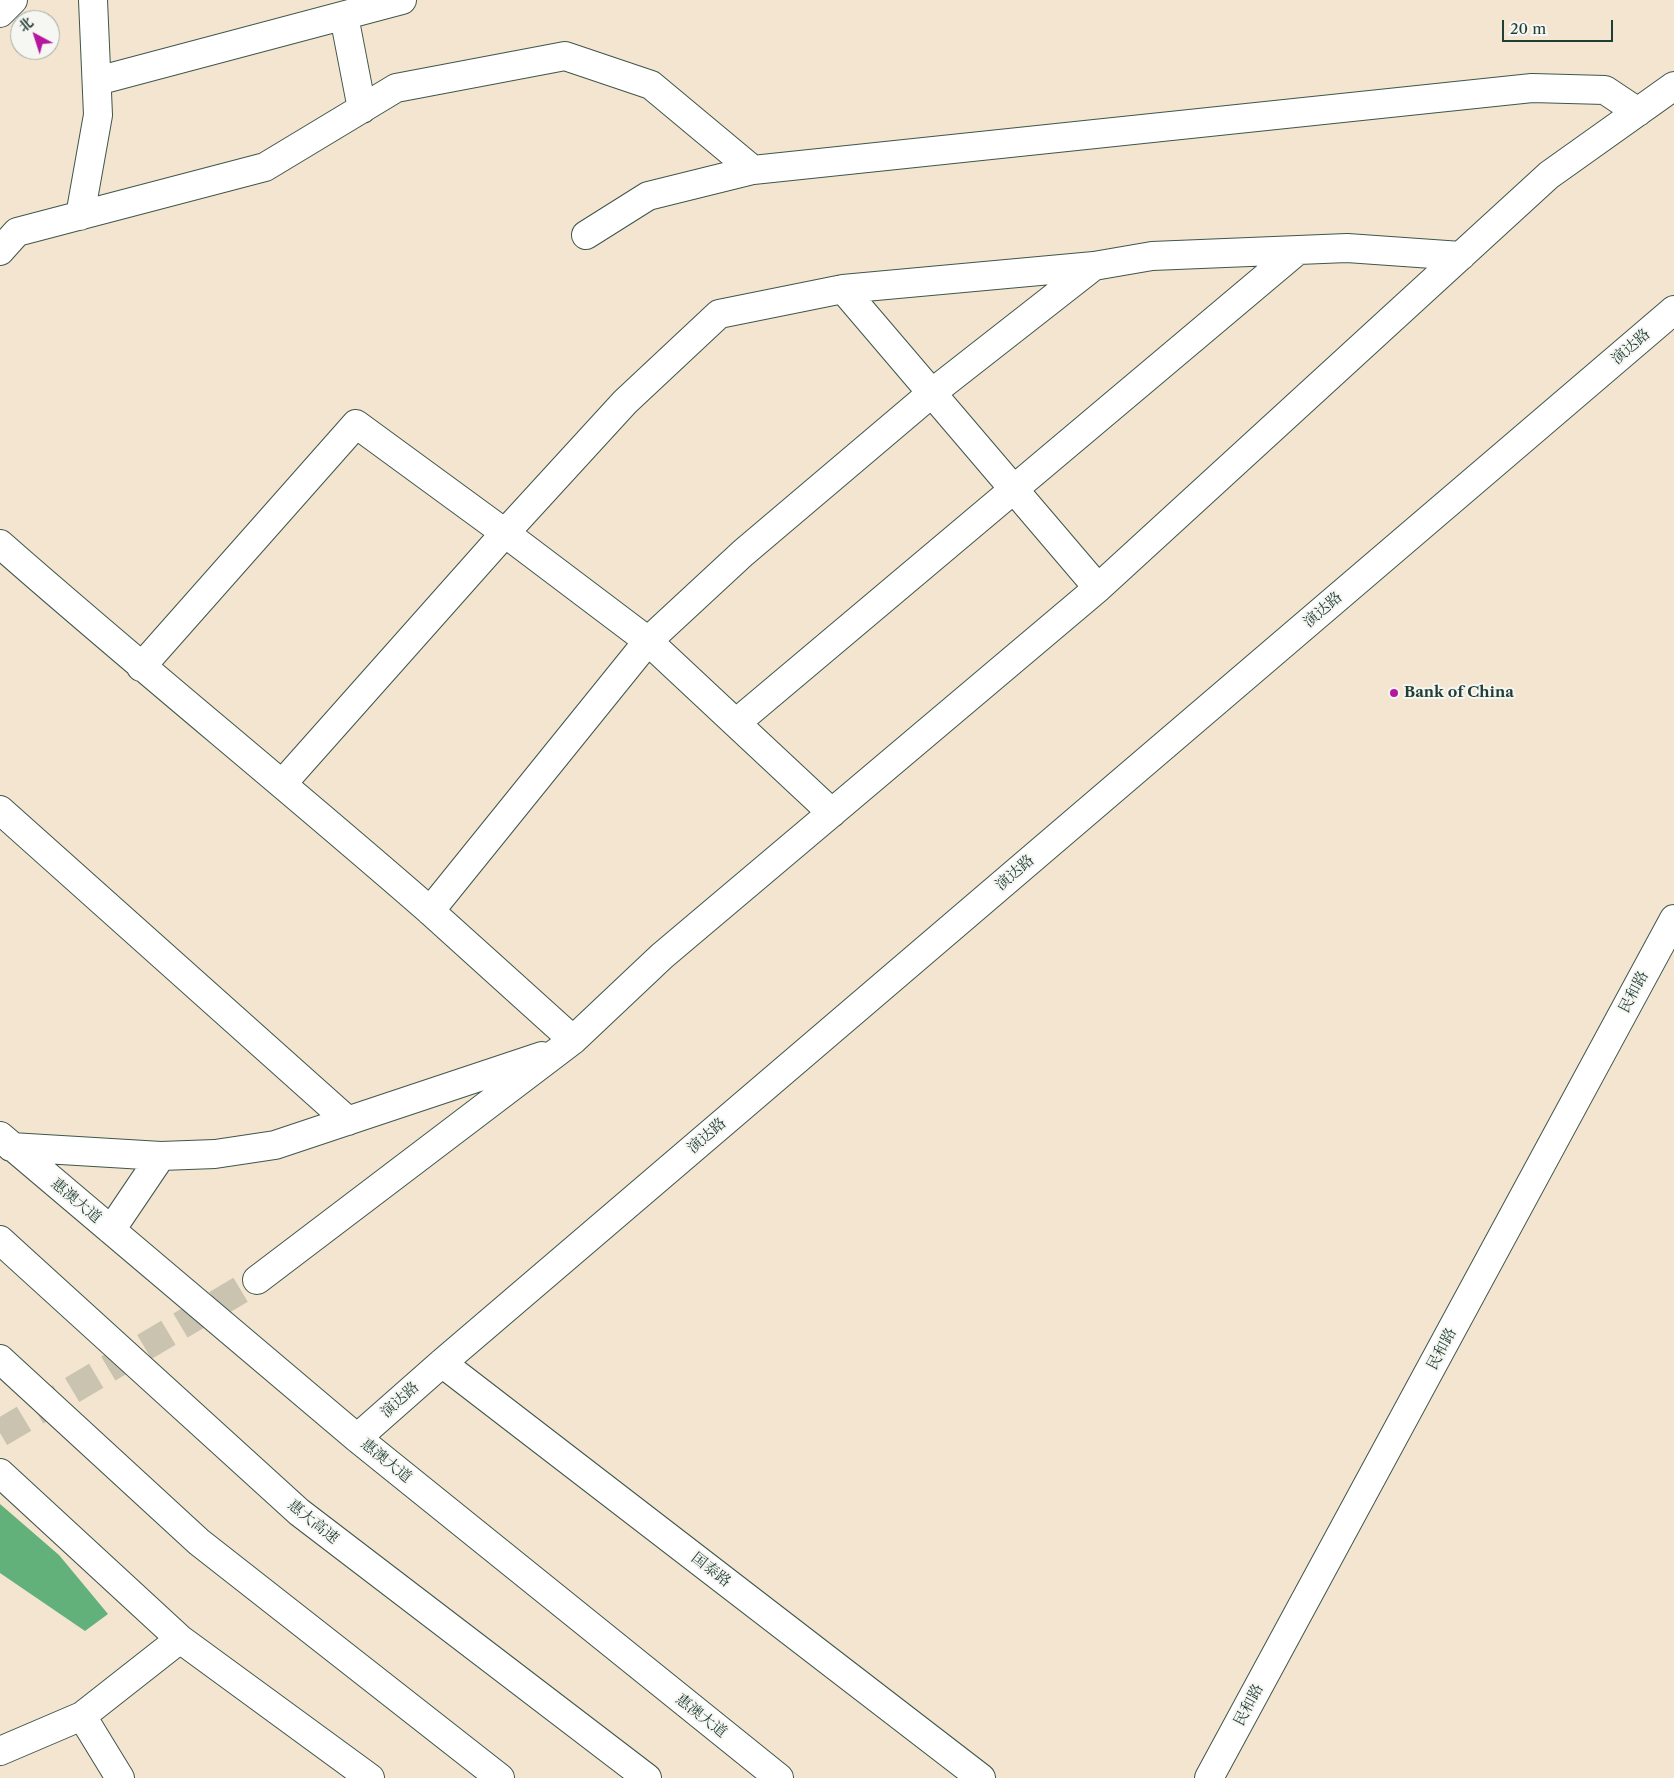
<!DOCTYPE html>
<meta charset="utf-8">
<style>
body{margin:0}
#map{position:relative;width:1674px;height:1778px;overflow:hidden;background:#f3e5cf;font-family:"Libre Caslon Text","Noto Serif SC",serif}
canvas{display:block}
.north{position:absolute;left:10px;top:10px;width:50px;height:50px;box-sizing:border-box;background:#f6f6f2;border:1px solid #a0aca6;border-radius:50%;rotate:320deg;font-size:14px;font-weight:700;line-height:20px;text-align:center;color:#1f3d34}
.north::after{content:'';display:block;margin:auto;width:18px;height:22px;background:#b5179e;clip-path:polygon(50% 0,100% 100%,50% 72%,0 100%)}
.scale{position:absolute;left:1502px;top:20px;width:111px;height:22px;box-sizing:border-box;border:2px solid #1f3d34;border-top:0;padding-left:6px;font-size:15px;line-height:18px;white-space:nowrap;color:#1f3d34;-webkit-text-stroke:4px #f6f6f2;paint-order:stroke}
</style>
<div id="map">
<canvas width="1674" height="1778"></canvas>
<div class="north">北</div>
<div class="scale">20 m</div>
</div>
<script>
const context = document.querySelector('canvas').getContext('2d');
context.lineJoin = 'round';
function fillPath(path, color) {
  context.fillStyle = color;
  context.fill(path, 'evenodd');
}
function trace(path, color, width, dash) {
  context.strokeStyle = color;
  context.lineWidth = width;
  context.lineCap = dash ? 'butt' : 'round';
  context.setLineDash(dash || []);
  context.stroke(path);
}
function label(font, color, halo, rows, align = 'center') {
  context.font = font + ' "Libre Caslon Text","Noto Serif SC",serif';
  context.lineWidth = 4;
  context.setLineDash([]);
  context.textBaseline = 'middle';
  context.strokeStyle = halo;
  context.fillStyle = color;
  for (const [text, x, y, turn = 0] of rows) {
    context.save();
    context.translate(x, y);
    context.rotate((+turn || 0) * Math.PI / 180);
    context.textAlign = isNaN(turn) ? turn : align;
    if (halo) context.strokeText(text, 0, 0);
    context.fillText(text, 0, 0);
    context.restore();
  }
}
const forest = new Path2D(`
 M0,1504L59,1555L108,1614L85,1631L0,1573Z`);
const minorTunnel = new Path2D(`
 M0,1433L257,1280`);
const minor = new Path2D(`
 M0,13L13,0
 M344,16L362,109
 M97,81L402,0
 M80,216L98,115L93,0
 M586,235L648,196L753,170
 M0,251L17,232L265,167L396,88L565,56L651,85L753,170L1532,88L1605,90L1638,112
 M1094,266L1152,256L1347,248L1461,256
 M843,289L719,314L625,402L505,533L648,641L743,553L933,392L1094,266L843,289L1098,588
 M0,544C141,668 287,786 429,910C477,953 525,997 573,1040
 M141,667L356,424L505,533L282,784
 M736,723L1298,250
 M0,810L348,1121
 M430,911L648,641L832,813
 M0,1136L357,1438L779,1778
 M11,1147L161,1156L215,1154L275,1145L542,1056
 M111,1230L161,1156
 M257,1280L573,1040L662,956L1098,588L1549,175L1674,86
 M442,1363L981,1778
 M357,1438L442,1363L1674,310
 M0,1473L180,1639L370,1778
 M82,1716L120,1778
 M0,1751L82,1716L180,1639
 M1209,1778L1674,919`);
const highway = new Path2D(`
 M0,1240L299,1512L647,1778
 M0,1359L199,1542L500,1778`);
const markers = [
 [1394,693,5,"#b5179e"]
];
const streetNames = [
 ["演达路",1631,347,-41],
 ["演达路",1323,610,-41],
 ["演达路",1015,873,-41],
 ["民和路",1634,992,-62],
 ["演达路",707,1136,-41],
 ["惠澳大道",76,1201,40],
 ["民和路",1442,1349,-62],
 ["演达路",400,1400,-42],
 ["惠澳大道",386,1461,39],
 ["惠大高速",313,1522,39],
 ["国泰路",711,1570,38],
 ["民和路",1249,1705,-62],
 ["惠澳大道",701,1716,38]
];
const poiNames = [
 ["Bank of China",1404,693]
];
fillPath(forest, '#62b07a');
trace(minorTunnel, '#c9c3b0', 28, [28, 14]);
trace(minor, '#3f564b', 30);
trace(highway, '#3f564b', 30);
trace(minor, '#fff', 28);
trace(highway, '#fff', 28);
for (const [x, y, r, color] of markers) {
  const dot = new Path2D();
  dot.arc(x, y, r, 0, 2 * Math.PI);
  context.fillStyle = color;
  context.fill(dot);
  trace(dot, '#f6f6f2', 2);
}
label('15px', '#1f3d34', '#f6f6f2', streetNames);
label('bold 15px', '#1f3d34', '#f6f6f2', poiNames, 'left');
</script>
